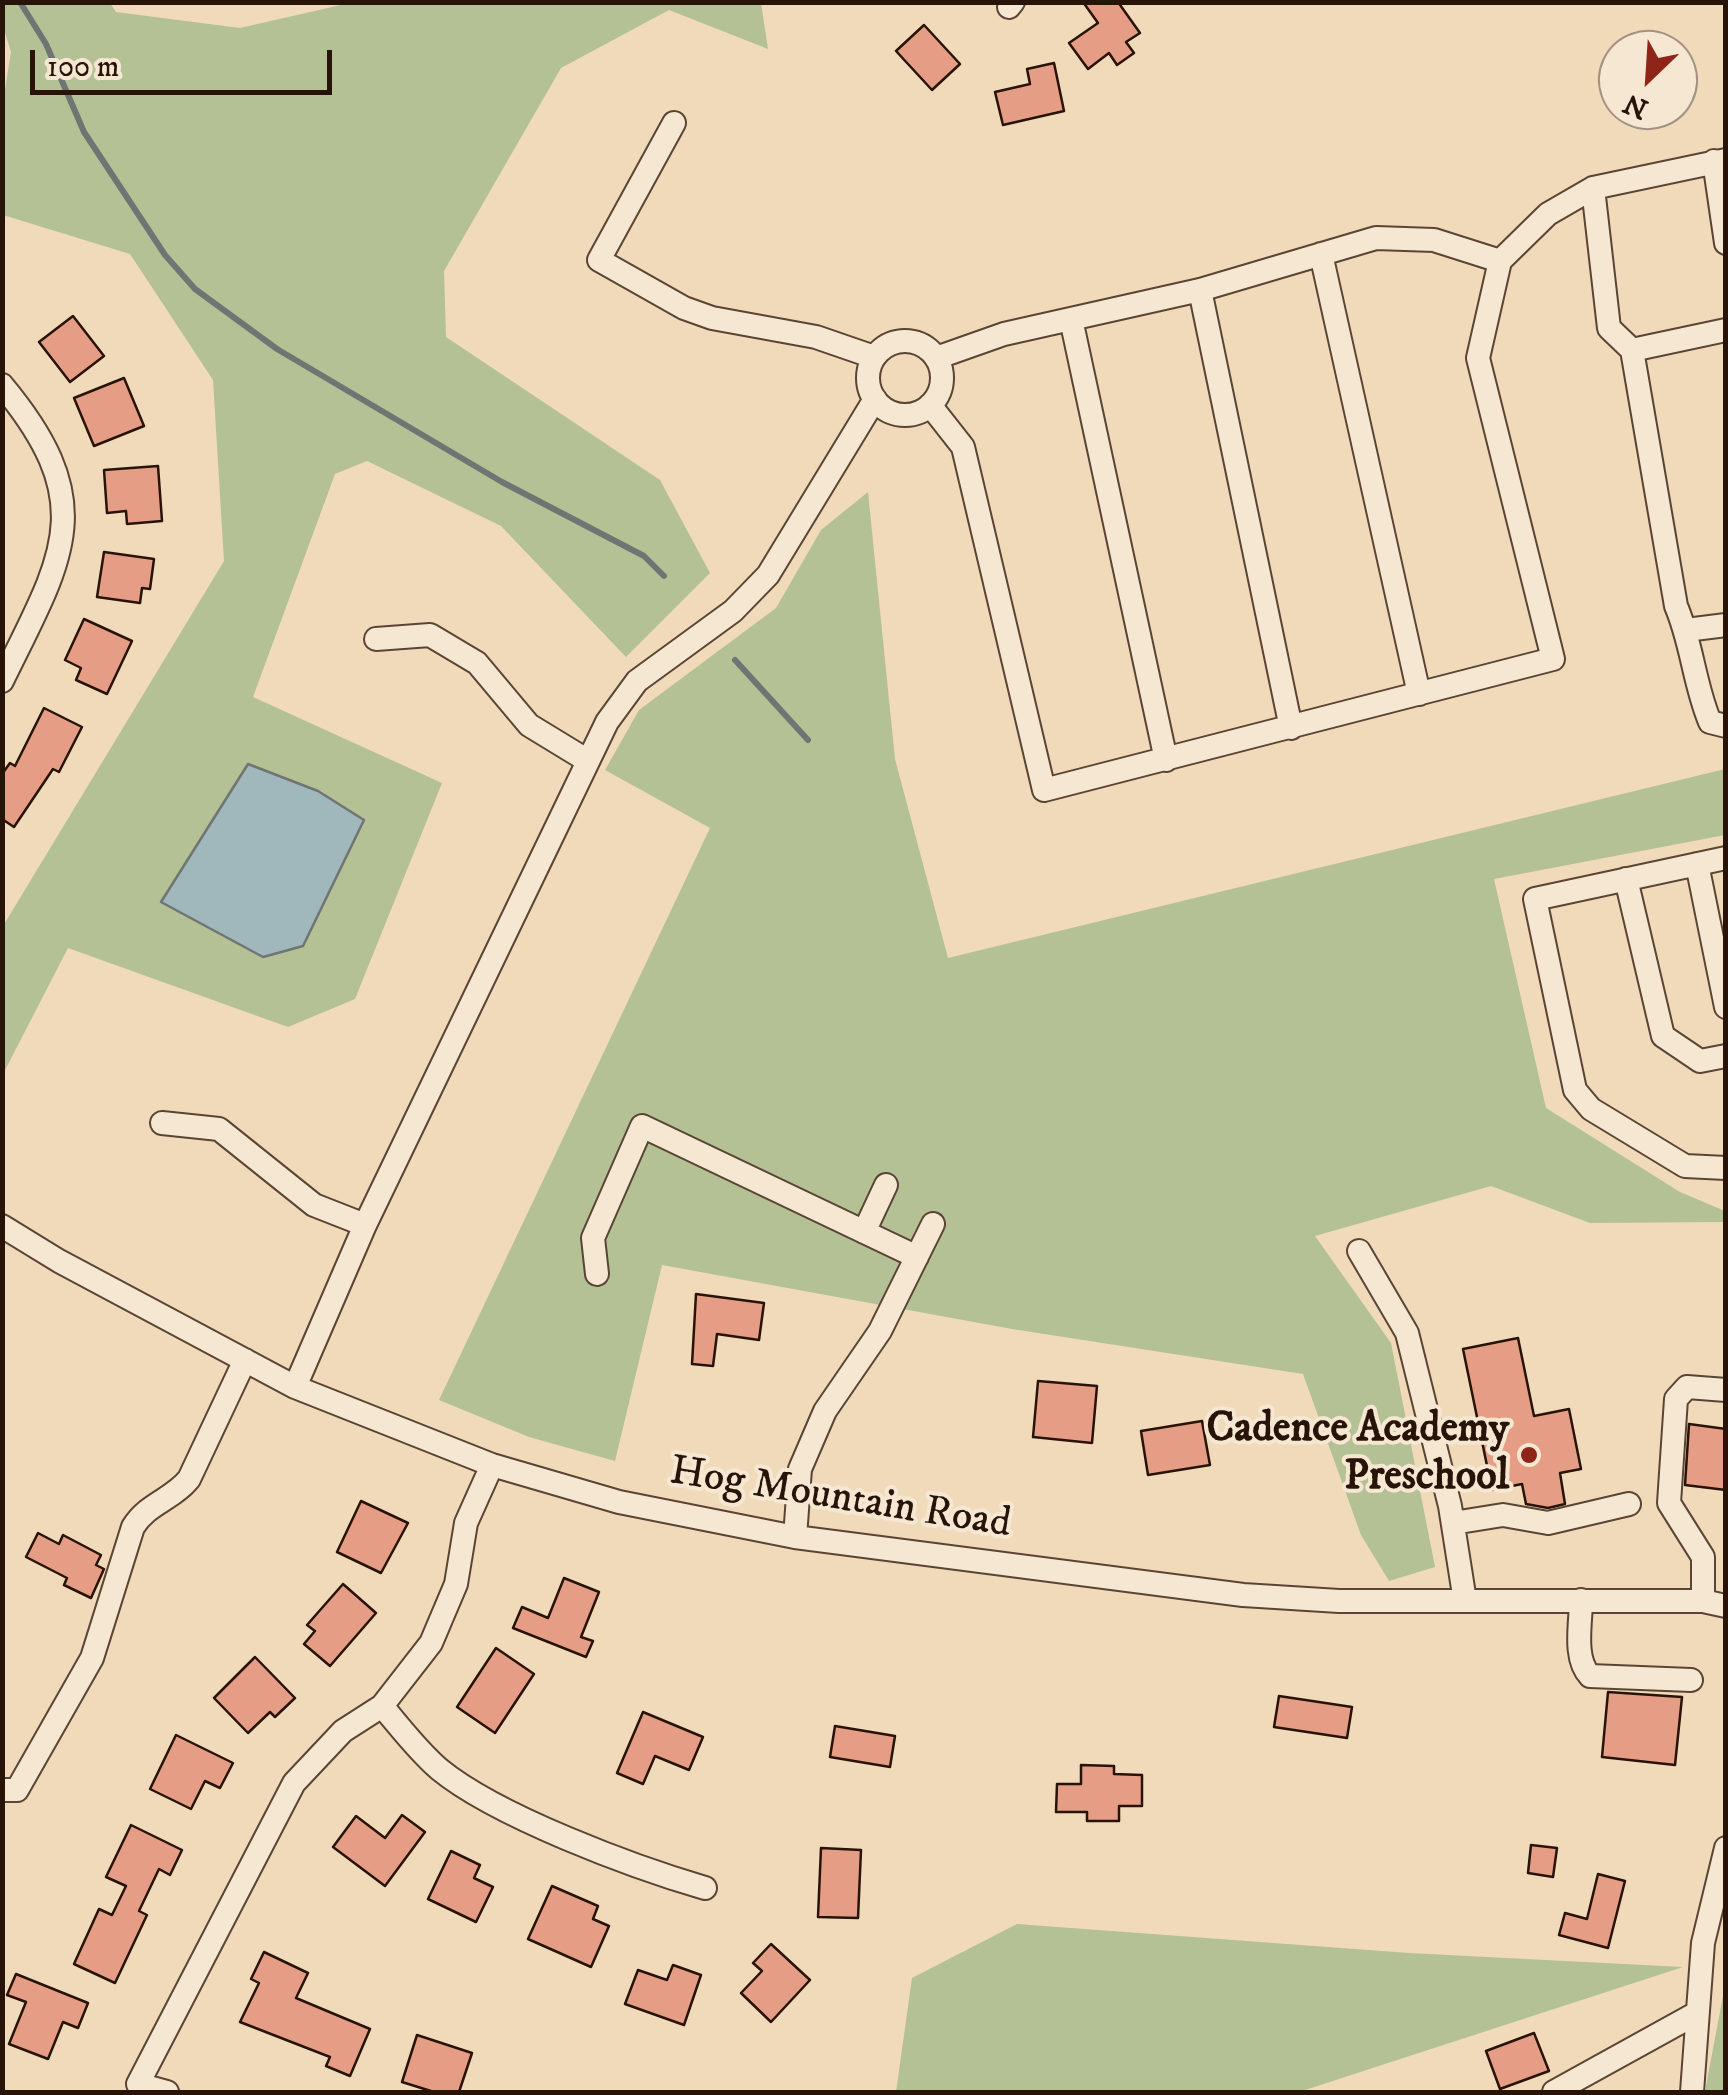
<!DOCTYPE html>
<style>
body{margin:0}
#map{position:relative;width:1728px;height:2095px;overflow:hidden;background:#f0daba;font-family:"IM FELL DW Pica",serif}
canvas{display:block}
.frame{position:absolute;inset:0;border:5px solid #281308;pointer-events:none}
.north{position:absolute;left:1598px;top:30px;width:100px;height:100px;box-sizing:border-box;background:#f5e7d2;border:2px solid #a39281;border-radius:50%;rotate:205deg;font-size:28px;font-weight:700;line-height:40px;text-align:center;color:#281308}
.north::after{content:'';display:block;margin:auto;width:35px;height:45px;background:#8f2418;clip-path:polygon(50% 0,100% 100%,50% 72%,0 100%)}
.scale{position:absolute;left:30px;top:50px;width:302px;height:45px;box-sizing:border-box;border:5px solid #281308;border-top:0;padding-left:12px;font-size:30px;line-height:35px;white-space:nowrap;color:#281308;-webkit-text-stroke:8px #f5e7d2;paint-order:stroke}
</style>
<div id="map">
<canvas width="1728" height="2095"></canvas>
<div class="frame"></div>
<div class="north">N</div>
<div class="scale">100 m</div>
</div>
<script>
const context = document.querySelector('canvas').getContext('2d');
context.lineJoin = 'round';
function fillPath(path, color) {
  context.fillStyle = color;
  context.fill(path, 'evenodd');
}
function trace(path, color, width, dash) {
  context.strokeStyle = color;
  context.lineWidth = width;
  context.lineCap = dash ? 'butt' : 'round';
  context.setLineDash(dash || []);
  context.stroke(path);
}
function label(font, color, halo, rows, align = 'center') {
  context.font = font + ' "IM FELL DW Pica",serif';
  context.lineWidth = 8;
  context.setLineDash([]);
  context.textBaseline = 'middle';
  context.strokeStyle = halo;
  context.fillStyle = color;
  for (const [text, x, y, turn = 0] of rows) {
    context.save();
    context.translate(x, y);
    context.rotate((+turn || 0) * Math.PI / 180);
    context.textAlign = isNaN(turn) ? turn : align;
    if (halo) context.strokeText(text, 0, 0);
    context.fillText(text, 0, 0);
    context.restore();
  }
}
const green = new Path2D(`
 M354,2L761,3L768,49L669,10L561,68L444,271L446,337L660,480L710,573L626,657L501,526L367,461L335,474L253,697L442,783L355,999L288,1027L68,948L3,1074V926L224,561L213,380L130,254L3,215V102L11,52L3,26V3H110L116,12L240,28ZM328,891L303,946L161,902Z
 M868,492L895,759L948,958L1725,769V835L1494,879L1546,1108L1680,1192L1725,1211V1222L1590,1223L1491,1186L1315,1236L1391,1343L1435,1567L1389,1581L1361,1535L1303,1374L1012,1329L662,1265L615,1461L529,1437L439,1400L710,828L605,770L639,710L776,608L821,530Z
 M1017,1924L1409,1953L1683,1967L1299,2092H896L912,1978Z
 M1725,1985V2092H1706V2086Z`);
const water = new Path2D(`
 M248,764L318,791L364,820L303,946L263,957L161,902Z`);
const stream = new Path2D(`
 M20,2L46,44L84,132L165,255L195,289L277,349L502,482L644,556L664,576
 M735,660L808,740`);
const building = new Path2D(`
 M1083,2H1118L1140,33L1126,42L1134,53L1117,65L1109,53L1088,69L1069,43L1098,23Z
 M924,25L960,64L932,90L896,51Z
 M1054,63L1064,111L1003,125L995,92L1030,84L1027,69Z
 M73,316L104,356L70,382L39,342Z
 M124,378L144,426L94,446L74,398Z
 M158,466L162,521L127,524L126,511L107,513L104,470Z
 M104,552L154,559L150,589L142,588L140,603L97,597Z
 M84,619L132,641L107,694L76,680L81,668L65,660Z
 M44,708L82,727L59,772L53,769L14,827L2,819V774L10,763L15,766Z
 M696,1294L764,1303L759,1340L717,1334L713,1366L692,1364Z
 M1518,1338L1534,1416L1569,1409L1581,1469L1560,1473L1565,1504L1548,1508L1526,1504L1522,1484L1492,1490L1463,1349Z
 M1038,1381L1097,1386L1092,1443L1033,1437Z
 M1202,1421L1210,1465L1148,1475L1141,1431Z
 M1689,1424L1726,1429V1490L1685,1485Z
 M361,1501L408,1523L381,1573L337,1552Z
 M38,1533L59,1544L63,1535L101,1555L96,1565L104,1569L91,1598L64,1585L67,1578L26,1557Z
 M564,1578L599,1592L581,1637L593,1641L586,1657L513,1628L522,1607L548,1618Z
 M343,1584L376,1613L330,1666L304,1644L315,1631L307,1625Z
 M496,1648L534,1674L495,1733L457,1707Z
 M255,1657L295,1698L275,1717L270,1712L248,1733L214,1698Z
 M1608,1692L1682,1697L1675,1765L1602,1757Z
 M1279,1696L1352,1707L1347,1738L1274,1727Z
 M643,1712L703,1737L689,1770L655,1756L643,1784L617,1773Z
 M835,1726L895,1736L890,1767L830,1757Z
 M176,1735L233,1763L220,1788L205,1781L191,1809L150,1789Z
 M1081,1765L1114,1766V1774L1142,1775V1806H1119V1821H1087V1812H1056L1057,1784H1081Z
 M402,1815L425,1832L385,1886L333,1847L356,1816L385,1838Z
 M131,1825L182,1850L170,1875L159,1869L139,1911L147,1915L115,1983L74,1964L99,1909L112,1915L126,1886L106,1877Z
 M1531,1845L1557,1848L1553,1877L1528,1873Z
 M821,1848L861,1850L858,1918L818,1917Z
 M451,1851L480,1865L474,1878L493,1887L476,1922L428,1899Z
 M1598,1874L1625,1881L1608,1948L1559,1935L1565,1913L1587,1919Z
 M552,1886L598,1906L593,1919L609,1926L591,1967L528,1939Z
 M771,1944L810,1980L771,2022L741,1993L762,1971L753,1963Z
 M264,1952L308,1973L296,1998L370,2029L350,2076L326,2066L330,2057L240,2022L259,1983L251,1979Z
 M673,1965L701,1975L684,2025L625,2004L638,1970L667,1980Z
 M16,1974L88,2003L78,2028L63,2022L48,2059L9,2044L26,2002L7,1995Z
 M1534,2033L1549,2071L1500,2089L1486,2051Z
 M417,2035L472,2053L459,2092H434L402,2082Z`);
const minor = new Path2D(`
 M1009,7L1013,2
 M674,123L599,260L684,308L712,318L816,337L874,357
 M1714,161L1726,243
 M1593,188L1609,328L1632,350L1676,606C1692,643 1694,684 1710,722L1726,726
 M1321,254L1419,694
 M1200,290L1291,728
 M1071,319L1166,760
 M868 378a37 37 0 1 1 74 0a37 37 0 1 1-74 0Z
 M1632,350L1726,330
 M936,358L1004,334L1200,290L1376,238L1434,240L1500,261L1548,214L1593,188L1726,160
 M2,385C102,505 62,558 2,681
 M930,405L963,447L1044,790L1553,659L1478,358L1500,261
 M1686,630L1726,625
 M376,639L430,635L477,663L529,725L588,761
 M1726,858L1535,899L1575,1090L1591,1109L1685,1166L1726,1168
 M1697,864L1726,1007
 M1626,879L1663,1036L1700,1061L1726,1056
 M162,1123L219,1129L314,1205L365,1225
 M2,1226L59,1261L295,1387L492,1465L619,1502L795,1537L1243,1595L1339,1601H1703L1726,1606
 M864,1232L886,1185
 M1359,1251L1407,1333L1450,1506L1465,1601
 M597,1274L593,1238L642,1126L917,1257
 M295,1387L365,1225L607,722L637,681L733,611L768,575L875,399
 M1453,1523L1503,1515L1548,1523L1629,1504
 M795,1537L800,1469L825,1411L880,1331L933,1224
 M1581,1600C1581,1623 1573,1658 1590,1676L1691,1680
 M1703,1601V1557L1669,1503L1676,1399L1687,1387L1726,1390
 M382,1706C400,1727 417,1750 439,1769C496,1816 633,1867 705,1888
 M2,1790H17L92,1658L133,1527C148,1503 172,1500 189,1479L245,1360
 M167,2092L138,2084L294,1783L343,1731L382,1706L431,1643L456,1584L466,1523L492,1465
 M1554,2092L1697,2013
 M1692,2092L1703,1943L1726,1848`);
const markers = [
 [1529,1455,10,"#8f2418"]
];
const poiNames = [
 ["Cadence Academy",1509,1431],
 ["Preschool",1509,1479]
];
const streetNames = [
 ["Hog Mountain Road",840,1500,9]
];
fillPath(green, '#b3c195');
fillPath(water, '#a0b7bb');
trace(water, '#707573', 2.5);
trace(stream, '#707573', 6);
fillPath(building, '#e69d85');
trace(building, '#281308', 2.5);
trace(minor, '#5a4534', 26);
trace(minor, '#f5e7d2', 22);
for (const [x, y, r, color] of markers) {
  const dot = new Path2D();
  dot.arc(x, y, r, 0, 2 * Math.PI);
  context.fillStyle = color;
  context.fill(dot);
  trace(dot, '#f5e7d2', 4);
}
label('bold 42px', '#281308', '#f5e7d2', poiNames, 'right');
label('42px', '#281308', '#f5e7d2', streetNames);
</script>
